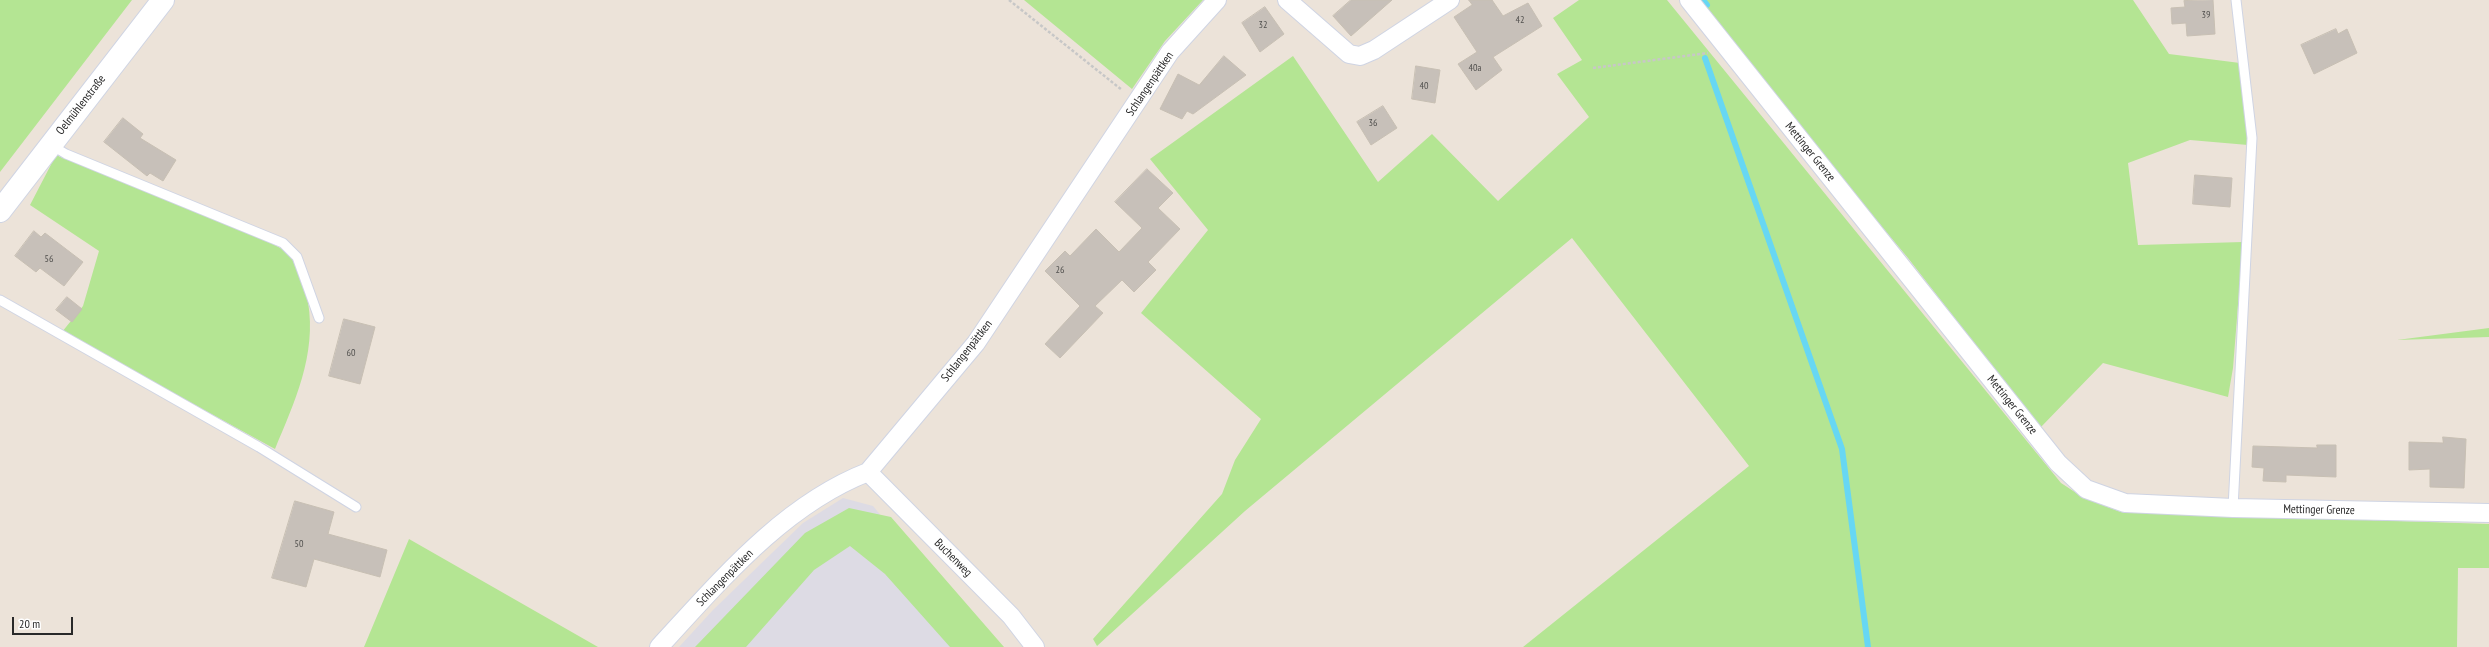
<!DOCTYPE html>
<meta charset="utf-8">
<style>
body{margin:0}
#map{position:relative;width:2489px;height:647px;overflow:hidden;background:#ece3d9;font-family:"PT Sans Narrow",sans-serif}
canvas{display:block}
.scale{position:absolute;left:12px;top:617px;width:61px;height:18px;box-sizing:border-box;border:2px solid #292929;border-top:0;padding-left:5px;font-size:12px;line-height:14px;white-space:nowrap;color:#292929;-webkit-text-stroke:3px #fff;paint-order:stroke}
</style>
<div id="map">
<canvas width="2489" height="647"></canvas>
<div class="scale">20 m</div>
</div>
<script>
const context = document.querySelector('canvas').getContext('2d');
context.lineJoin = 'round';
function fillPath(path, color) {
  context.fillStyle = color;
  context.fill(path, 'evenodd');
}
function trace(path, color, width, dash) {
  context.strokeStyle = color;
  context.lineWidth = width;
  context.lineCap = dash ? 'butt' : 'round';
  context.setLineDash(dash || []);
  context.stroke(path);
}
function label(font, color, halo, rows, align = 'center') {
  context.font = font + ' "PT Sans Narrow",sans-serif';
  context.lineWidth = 3.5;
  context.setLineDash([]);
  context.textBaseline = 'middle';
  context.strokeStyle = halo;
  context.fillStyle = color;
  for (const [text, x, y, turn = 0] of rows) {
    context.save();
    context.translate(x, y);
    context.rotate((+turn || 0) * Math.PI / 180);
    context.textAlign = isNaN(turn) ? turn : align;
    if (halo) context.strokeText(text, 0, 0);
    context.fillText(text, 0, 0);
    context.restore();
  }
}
const industrial = new Path2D(`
 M843,498L873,506L990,647H679L713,610L803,523Z`);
const green = new Path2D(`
 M0,0H132L0,172Z
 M1024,0H1203L1165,41L1132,89Z
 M1579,0H1667L2061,483L2084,498L2121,512L2489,524V568H2458L2457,647H1523L1749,466L1572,238L1245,511L1097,646L1093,639L1222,494L1235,460L1261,419L1141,313L1208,230L1150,159L1293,56L1378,182L1432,134L1498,201L1589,117L1557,74L1582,60L1553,18Z
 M1693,0H2133L2169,54L2240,63L2248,145L2190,140L2128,163L2138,245L2243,242L2233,368L2228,397L2103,363L2040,428L1908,258Z
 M56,155L259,237L290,253C296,269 304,286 308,302C317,355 294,403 275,449L62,332L83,306L99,251L30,205Z
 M2489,328V337L2397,340Z
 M849,508L891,517L1004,647H950L885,574L850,546L814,570L746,647H695L805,533Z
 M409,539L598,647H364Z`);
const stream = new Path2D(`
 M1703,0L1707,5
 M1705,58L1842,449L1868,647`);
const building = new Path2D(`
 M1351,0H1392L1351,36L1333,16Z
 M1469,0H1492L1503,16L1528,3L1542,26L1493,57L1502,70L1476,90L1458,64L1477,52L1454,17L1472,5Z
 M2213,0L2215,34L2187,36L2186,23L2172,24L2171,8L2185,7L2184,1Z
 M1265,7L1284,34L1260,52L1242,23Z
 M2336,29L2338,34L2347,29L2357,53L2314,74L2301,45Z
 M1224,56L1246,75L1193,114L1187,111L1182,119L1160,109L1178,74L1199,85Z
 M1416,66L1440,70L1435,103L1412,99Z
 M1383,106L1397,128L1371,145L1357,122Z
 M123,118L143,134L140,138L176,160L163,181L150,173L147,176L104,142Z
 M1147,169L1173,193L1158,208L1180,229L1148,262L1156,270L1134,292L1122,280L1095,306L1103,313L1060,358L1045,344L1080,306L1045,271L1065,251L1070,256L1096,229L1119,252L1142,228L1115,202Z
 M2195,175L2232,178L2230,207L2193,204Z
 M34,231L41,237L45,233L83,262L64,286L40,268L36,272L15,256Z
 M67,297L82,309L72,322L56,310Z
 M344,319L375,327L360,384L329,376Z
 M2443,437L2466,439L2464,488L2430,487V469L2409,470V442L2443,443Z
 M2317,445H2336V477L2286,475V482L2263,481L2264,468L2252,467L2253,446L2317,448Z
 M295,501L334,512L328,534L387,550L380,577L314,559L306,587L272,578Z`);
const path = new Path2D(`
 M1009,0L1122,90
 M1593,68L1708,53`);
const lane = new Path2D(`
 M51,145L66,154L283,243L297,257L319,318
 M0,300L259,447L356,507
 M2233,508L2252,138L2236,0`);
const street = new Path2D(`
 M1287,0L1349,54L1360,56L1374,50L1450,0
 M1689,0L2058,463L2086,489L2125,503L2233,508L2489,513
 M868,472L1011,616L1035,647
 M659,647C720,581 783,505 868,472L976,343L1170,52L1217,0`);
const secondary = new Path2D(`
 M0,211L163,0`);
const numberNames = [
 ["39",2206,15],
 ["42",1520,20],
 ["32",1263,25],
 ["40a",1475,68],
 ["40",1424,86],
 ["36",1373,123],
 ["56",49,259],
 ["26",1060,270],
 ["60",351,353],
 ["50",299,544]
];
const streetNames = [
 ["Schlangenpättken",1150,84,-56],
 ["Oelmühlenstraße",81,105,-52],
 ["Mettinger Grenze",1810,152,51],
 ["Schlangenpättken",967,351,-52],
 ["Mettinger Grenze",2012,405,51],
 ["Mettinger Grenze",2319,510,1],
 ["Buchenweg",953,558,45],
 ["Schlangenpättken",725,578,-45]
];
fillPath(industrial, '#dddbe4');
fillPath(green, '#b4e593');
trace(stream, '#67d7f3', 6);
fillPath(building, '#c7c0b9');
trace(building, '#c7bfb3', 1);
trace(lane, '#cfd4e3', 11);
trace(street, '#cfd4e3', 20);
trace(secondary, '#cfd4e3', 24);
trace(path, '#c7c7c7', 2.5, [3, 2]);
trace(lane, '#fff', 9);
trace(street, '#fff', 18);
trace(secondary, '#fff', 22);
label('10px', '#504f4d', null, numberNames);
label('12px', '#292929', '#fff', streetNames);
</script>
